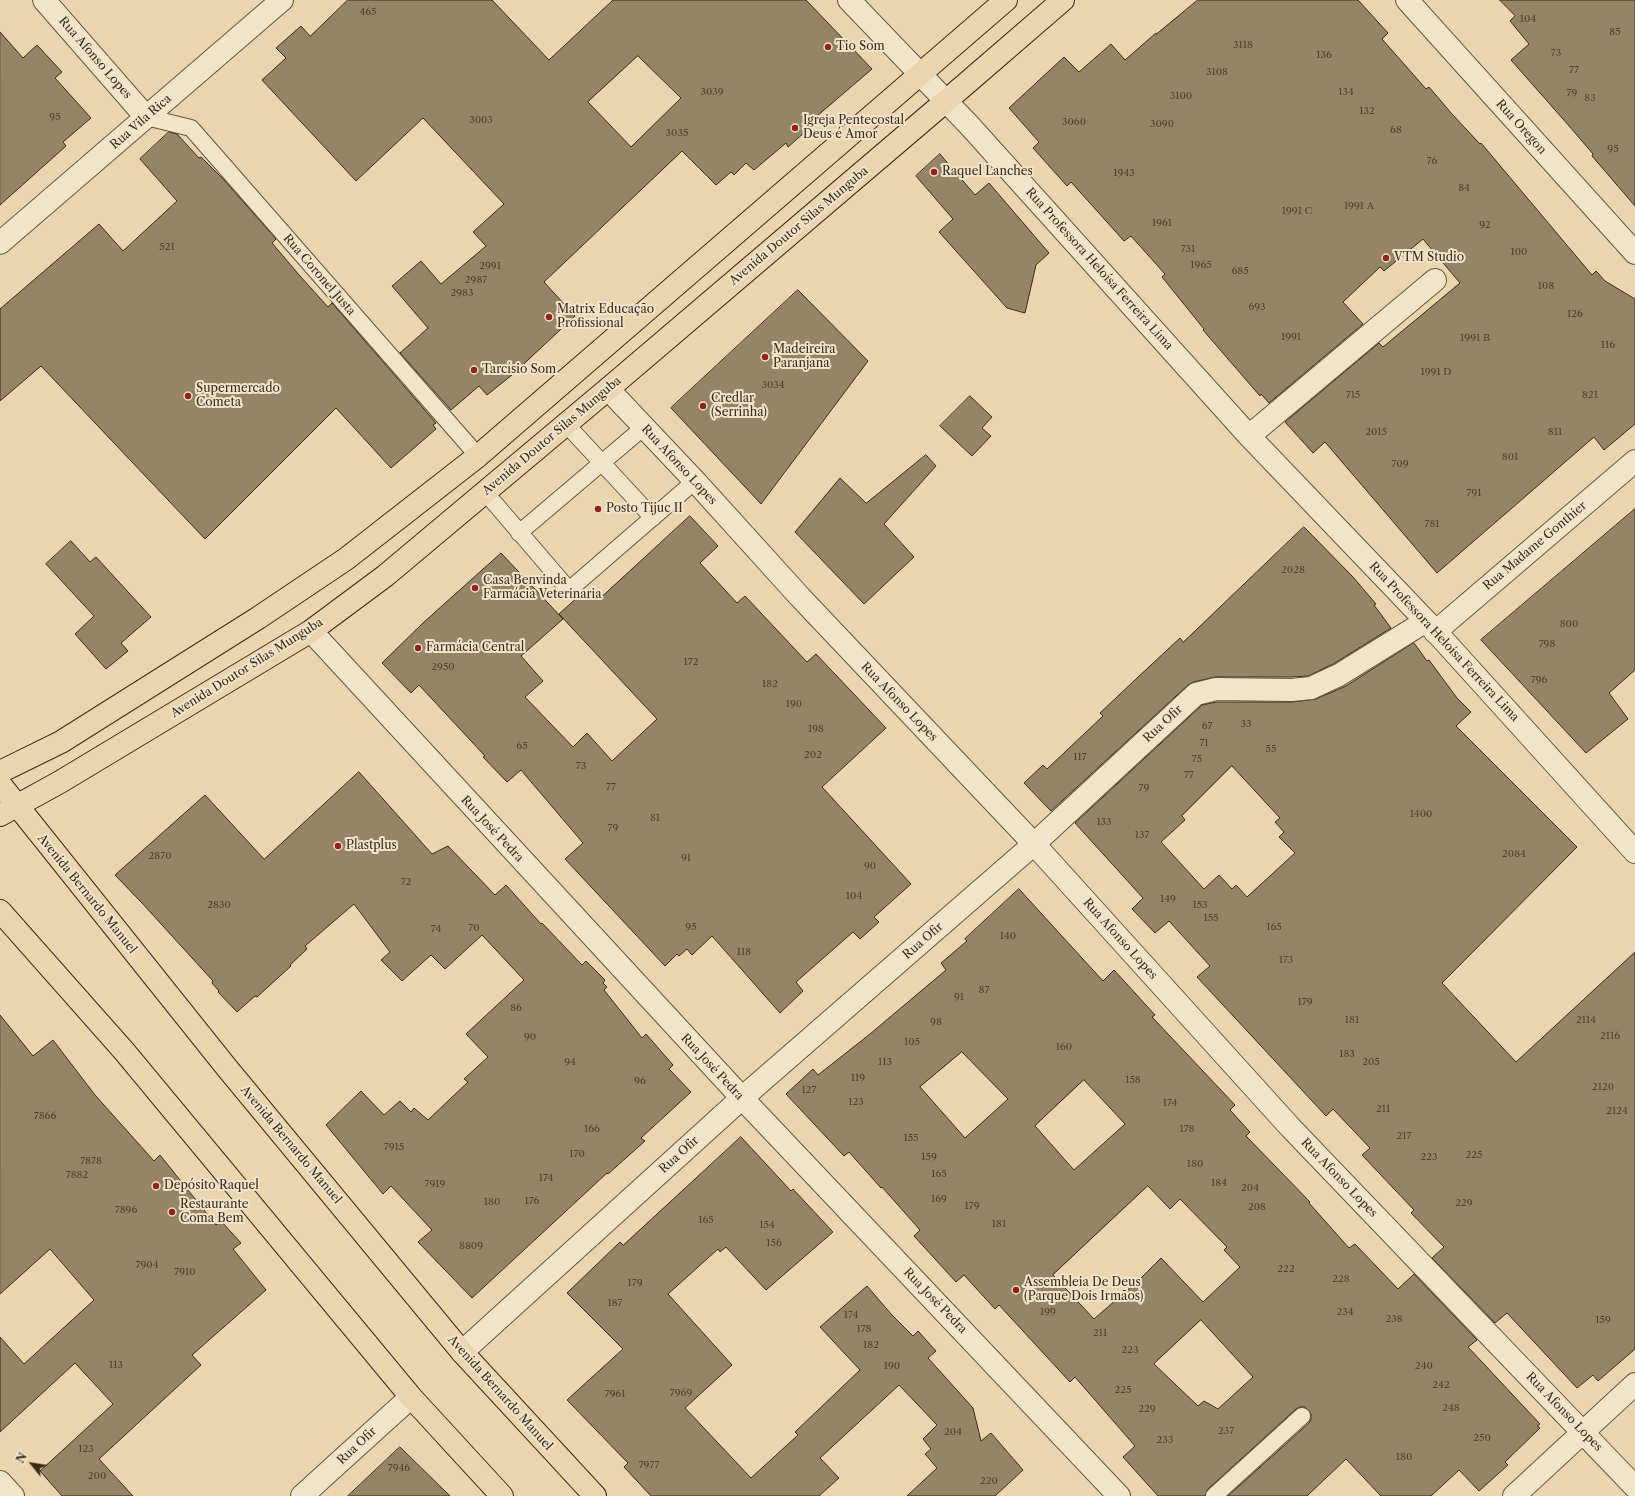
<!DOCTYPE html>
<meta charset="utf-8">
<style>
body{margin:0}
#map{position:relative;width:1635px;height:1496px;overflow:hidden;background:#ead5af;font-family:"Libre Caslon Text",serif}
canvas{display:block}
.north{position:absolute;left:12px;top:1444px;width:40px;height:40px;-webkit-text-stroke:3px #f1e4cb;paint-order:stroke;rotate:300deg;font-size:11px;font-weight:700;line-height:16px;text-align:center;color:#3c2c1b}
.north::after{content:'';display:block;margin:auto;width:14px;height:18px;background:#3c2c1b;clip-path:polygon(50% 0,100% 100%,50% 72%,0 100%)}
</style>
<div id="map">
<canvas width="1635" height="1496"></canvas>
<div class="north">N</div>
</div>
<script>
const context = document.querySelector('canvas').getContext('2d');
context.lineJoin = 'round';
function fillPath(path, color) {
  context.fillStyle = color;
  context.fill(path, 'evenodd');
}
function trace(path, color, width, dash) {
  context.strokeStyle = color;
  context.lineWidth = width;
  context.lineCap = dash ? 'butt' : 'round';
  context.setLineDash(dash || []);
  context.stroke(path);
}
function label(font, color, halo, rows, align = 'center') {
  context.font = font + ' "Libre Caslon Text",serif';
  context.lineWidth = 4;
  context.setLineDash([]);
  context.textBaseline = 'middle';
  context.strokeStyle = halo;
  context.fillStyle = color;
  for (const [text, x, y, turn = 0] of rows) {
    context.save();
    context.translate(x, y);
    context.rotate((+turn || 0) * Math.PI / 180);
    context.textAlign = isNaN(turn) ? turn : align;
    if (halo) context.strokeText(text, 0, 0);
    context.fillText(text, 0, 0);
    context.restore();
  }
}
const building = new Path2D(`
 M348,0H492L549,60L613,0H806L872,69L810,122L813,125L788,147L786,143L754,170L746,163L734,175L731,172L716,185L682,151L544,282L575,316L512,375L487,395L479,386L451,410L400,353L428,328L392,286L421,261L441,284L486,246L473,232L504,204L423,118L356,181L262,80L286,58L276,48L301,26L310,36ZM638,56L681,98L631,147L588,102Z
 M1198,0H1358L1388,33L1382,39L1426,89L1429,87L1452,114L1480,144L1481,143L1592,275L1596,271L1605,281L1635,299V424L1604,450L1594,437L1437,573L1325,442L1313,453L1285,422L1379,343L1383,347L1460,283L1423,239L1384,271L1380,267L1343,302L1363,324L1269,403L1261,394L1260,396L1203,330L1204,329L1162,277L1165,274L1131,236L1124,241L1071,182L1067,186L1033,148L1039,142L1009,108L1064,57L1079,72L1111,44L1125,60L1156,33V34Z
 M1500,0H1635V206L1592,156L1593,154L1570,127L1511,60L1529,44L1510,21L1515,16Z
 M0,32L23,58L37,45L62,72L55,78L91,118L63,142L66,146L0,205Z
 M169,132L177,134L199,158L201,157L224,180L276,239L272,243L300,276L328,307L332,303L436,423L433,425L436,429L391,468L336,408L205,539L41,366L0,401V309L99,224L123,251L177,201L140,159Z
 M940,154L975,195L989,183L1049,253L1036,265L1025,313L1007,308L939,232L953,219L916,176Z
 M798,290L868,361L761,504L671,408Z
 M970,396L992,417L982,428L991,436L972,456L940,426Z
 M926,455L936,466L884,524L914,557L864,604L795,532L840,478L866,503Z
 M1635,509V670L1609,693L1628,719L1586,753L1481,640Z
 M690,516L718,546L700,563L737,603L745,596L807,662L816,654L886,728L822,787L911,884L874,917L879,922L860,939L853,932L796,982L803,991L780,1013L712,936L692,955L687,949L679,956L677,954L665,966L565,859L583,843L521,770L507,782L483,757L485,756L419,685L411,693L382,663L424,622L501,553L563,619L521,656L543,681L525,697L573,747L587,733L612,761L657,719L559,614L581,594L600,598Z
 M1304,527L1353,577L1376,604L1374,605L1391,628L1333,664L1308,676L1291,677H1216L1193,682L1188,685L1051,811L1024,783L1043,765L1047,769L1103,716L1100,713L1137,678L1180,638L1183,642Z
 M71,541L90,562L96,557L151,617L121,643L128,651L106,669L75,634L94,616L46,564Z
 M1414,643L1427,661L1429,660L1457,698L1471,712L1456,726L1577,847L1442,983L1516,1062L1635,952V1349L1598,1381L1593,1375L1577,1388L1507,1313L1495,1323L1432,1258L1444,1247L1411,1213L1414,1210L1362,1155L1370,1148L1333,1109L1326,1116L1197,977L1210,966L1169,921L1155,933L1132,909L1143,898L1075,823L1202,705L1217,702H1292L1316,699L1346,686ZM1232,766L1280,818L1275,822L1284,832L1279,837L1295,853L1247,897L1236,885L1232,889L1219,875L1204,889L1161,842L1185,820L1182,816Z
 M359,772L432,854L448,846L495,895L506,885L541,924L542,923L582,965L586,961L605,980L603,983L607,987L604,990L642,1038L646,1034L673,1065L669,1069L691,1092L641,1138L645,1141L608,1174L607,1173L565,1212L472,1298L418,1242L432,1230L391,1186L383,1194L326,1125L361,1091L384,1115L400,1101L411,1112L414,1108L428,1120L468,1082L464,1079L488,1057L466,1034L524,980L482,935L445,969L431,955L402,981L381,960L390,952L354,904L305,946L307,949L290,965L291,966L257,997L255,996L237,1012L218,992L219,991L212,983L213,981L142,903L115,875L205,795L264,859Z
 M1019,889L1103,981L1114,970L1135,993L1155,1015L1152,1017L1235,1105L1230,1110L1250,1132L1246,1136L1310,1202L1309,1203L1349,1248L1355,1244L1398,1289L1414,1274L1477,1340L1468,1347L1540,1424L1537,1426L1540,1428L1505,1462L1508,1465L1479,1491L1459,1470L1431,1496H1381L1346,1459L1307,1496H1228L1309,1423L1311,1419V1414L1305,1407H1300L1296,1409L1208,1489L1205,1496H1158L1123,1457L1135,1446L1075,1377L1070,1382L999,1305L995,1309L964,1275L956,1282L914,1236L920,1230L882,1187L881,1188L849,1152L844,1156L786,1094L813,1069L818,1075L870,1034L946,970L941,963L967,941L965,939ZM962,1052L1008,1099L965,1138L920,1087ZM1084,1080L1125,1124L1074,1170L1035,1126ZM1148,1186L1170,1209L1180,1199L1227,1247L1224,1250L1240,1267L1203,1302L1161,1258L1140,1279L1094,1319L1053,1275ZM1201,1320L1253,1377L1218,1409L1204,1401L1198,1406L1154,1364Z
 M0,1015L33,1056L53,1040L95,1095L154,1161L160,1155L216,1225L221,1221L241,1243L233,1249L266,1290L192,1355L201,1365L99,1459L133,1496H62L40,1471L113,1404L75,1363L0,1432V1337L24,1364L94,1300L50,1249L0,1294Z
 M741,1137L791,1191L793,1189L833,1232L766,1290L726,1247L720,1252L718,1249L668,1294L732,1365L685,1408L751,1478L798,1435L795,1432L860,1370L820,1327L867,1286L892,1315L913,1336L918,1331L936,1351L928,1358L973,1408L981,1441L991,1433L1023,1470L995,1496H907L937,1468L925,1454L931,1449L923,1439L937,1425L899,1385L820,1458L839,1478L819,1496H651L624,1467L628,1463L567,1400L623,1349L567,1293L620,1242L623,1245Z
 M400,1447L450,1496H348Z`);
const lane = new Path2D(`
 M146,117L191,128L478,456
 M566,424L653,518
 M485,492L569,590L695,481
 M519,533L644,427
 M1214,1496L1302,1416`);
const street = new Path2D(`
 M44,0L146,117
 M849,0L969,125L1249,436L1426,621L1635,852
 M1407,0L1635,253
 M0,243L282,0
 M608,389L695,481L800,597L1034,844L1290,1127L1635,1487
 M1249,436L1435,280
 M311,631L742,1098L1119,1496
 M1435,632L1635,461
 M462,1352L742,1098L1034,844L1196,694L1216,689L1292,690L1311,688L1339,675L1426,621
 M0,1482L13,1496
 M302,1496L411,1397
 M1514,1496L1635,1384`);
const primary = new Path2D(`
 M0,772L61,742L258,618L346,559L478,456L1006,0
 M0,784L227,1068L462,1352L595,1496
 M0,815L60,782L311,631L385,576L608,389L946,101L1063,0
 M0,911L124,1051L411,1397L502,1496`);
const markers = [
 [828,47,4,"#8f2418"],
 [795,128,4,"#8f2418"],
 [934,172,4,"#8f2418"],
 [1386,258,4,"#8f2418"],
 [549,317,4,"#8f2418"],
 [765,357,4,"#8f2418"],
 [474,370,4,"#8f2418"],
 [188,396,4,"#8f2418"],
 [703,406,4,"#8f2418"],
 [598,509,4,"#8f2418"],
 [475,588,4,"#8f2418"],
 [418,648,4,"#8f2418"],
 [338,846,4,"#8f2418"],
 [156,1186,4,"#8f2418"],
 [172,1212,4,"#8f2418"],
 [1016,1290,4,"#8f2418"]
];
const numberNames = [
 ["465",368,12],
 ["104",1528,19],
 ["85",1615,32],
 ["3118",1243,45],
 ["73",1556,53],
 ["136",1324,55],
 ["77",1574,70],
 ["3108",1217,72],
 ["3039",712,92],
 ["134",1346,92],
 ["79",1572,93],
 ["3100",1181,96],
 ["83",1590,98],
 ["132",1367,111],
 ["95",55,117],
 ["3003",481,120],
 ["3060",1074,122],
 ["3090",1162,124],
 ["68",1396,130],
 ["3035",677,133],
 ["95",1613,149],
 ["76",1432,161],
 ["1943",1124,173],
 ["84",1464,188],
 ["1991 A",1359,206],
 ["1991 C",1297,211],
 ["1961",1162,223],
 ["92",1485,225],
 ["521",167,247],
 ["731",1188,249],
 ["100",1519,252],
 ["1965",1201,265],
 ["2991",490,266],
 ["685",1240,271],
 ["2987",476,280],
 ["108",1546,286],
 ["2983",462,293],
 ["693",1257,307],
 ["126",1575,314],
 ["1991",1291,337],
 ["1991 B",1475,338],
 ["116",1608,345],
 ["1991 D",1436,372],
 ["3034",773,385],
 ["715",1353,395],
 ["821",1590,395],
 ["2015",1376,432],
 ["811",1555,432],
 ["801",1510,457],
 ["709",1400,464],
 ["791",1474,493],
 ["781",1432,524],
 ["2028",1293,570],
 ["800",1569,624],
 ["798",1547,644],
 ["172",691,662],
 ["2950",443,667],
 ["796",1539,680],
 ["182",770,684],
 ["190",794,704],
 ["33",1246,724],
 ["67",1207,726],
 ["198",816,729],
 ["71",1204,743],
 ["65",522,746],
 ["55",1271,749],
 ["202",813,755],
 ["117",1080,757],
 ["75",1197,759],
 ["73",581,766],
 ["77",1189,775],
 ["77",611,787],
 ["79",1144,788],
 ["1400",1421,814],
 ["81",655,818],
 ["133",1104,822],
 ["79",613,828],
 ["137",1142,835],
 ["2084",1514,854],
 ["2870",160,856],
 ["91",686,858],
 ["90",870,866],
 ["72",406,882],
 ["104",854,896],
 ["149",1168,899],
 ["2830",219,905],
 ["153",1200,905],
 ["155",1211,918],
 ["95",691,927],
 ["165",1274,927],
 ["70",474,928],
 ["74",436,929],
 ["140",1008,936],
 ["118",744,952],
 ["173",1286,960],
 ["87",984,990],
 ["91",959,997],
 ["179",1305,1002],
 ["86",516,1008],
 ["181",1352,1020],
 ["2114",1586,1020],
 ["98",936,1022],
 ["2116",1610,1036],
 ["90",530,1037],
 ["105",912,1042],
 ["160",1064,1047],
 ["183",1347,1054],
 ["94",570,1062],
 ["113",885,1062],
 ["205",1371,1062],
 ["119",858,1078],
 ["158",1133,1080],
 ["96",640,1081],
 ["2120",1603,1087],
 ["127",809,1090],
 ["123",856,1102],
 ["174",1170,1103],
 ["211",1383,1109],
 ["2124",1617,1111],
 ["7866",45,1116],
 ["166",592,1129],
 ["178",1187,1129],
 ["217",1404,1136],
 ["155",911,1138],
 ["7915",394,1147],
 ["170",577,1154],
 ["225",1474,1155],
 ["159",929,1157],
 ["223",1429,1157],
 ["7878",91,1161],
 ["180",1195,1164],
 ["165",939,1174],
 ["7882",77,1175],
 ["174",546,1178],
 ["184",1219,1183],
 ["7919",435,1184],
 ["204",1250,1188],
 ["169",939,1199],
 ["176",532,1201],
 ["180",492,1202],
 ["229",1464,1203],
 ["179",972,1206],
 ["208",1257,1207],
 ["7896",126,1210],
 ["165",706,1220],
 ["181",999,1224],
 ["154",767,1225],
 ["156",774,1243],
 ["8809",471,1246],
 ["7904",147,1265],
 ["222",1286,1269],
 ["7910",185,1272],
 ["228",1341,1279],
 ["179",635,1283],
 ["187",615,1303],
 ["199",1048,1312],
 ["234",1345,1312],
 ["174",851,1315],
 ["238",1394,1319],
 ["159",1603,1320],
 ["178",864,1329],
 ["211",1100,1333],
 ["182",871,1345],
 ["223",1130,1350],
 ["113",116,1365],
 ["190",892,1366],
 ["240",1424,1366],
 ["242",1441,1385],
 ["225",1123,1390],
 ["7969",681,1393],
 ["7961",615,1394],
 ["248",1451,1408],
 ["229",1147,1409],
 ["237",1226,1431],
 ["204",953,1432],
 ["250",1482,1438],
 ["233",1165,1440],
 ["123",86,1449],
 ["180",1404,1457],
 ["7977",649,1465],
 ["7946",399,1468],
 ["200",97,1476],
 ["220",989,1481]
];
const poiNames = [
 ["Tio Som",836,47],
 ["Igreja Pentecostal",803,121],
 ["Deus é Amor",803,135],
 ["Raquel Lanches",942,172],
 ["VTM Studio",1394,258],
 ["Matrix Educação",557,310],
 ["Profissional",557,324],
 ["Madeireira",773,350],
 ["Paranjana",773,364],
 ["Tarcísio Som",482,370],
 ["Supermercado",196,389],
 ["Cometa",196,403],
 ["Credlar",711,399],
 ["(Serrinha)",711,413],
 ["Posto Tijuc II",606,509],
 ["Casa Benvinda",483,581],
 ["Farmácia Veterinaria",483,595],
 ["Farmácia Central",426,648],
 ["Plastplus",346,846],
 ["Depósito Raquel",164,1186],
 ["Restaurante",180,1205],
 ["Coma Bem",180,1219],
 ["Assembleia De Deus",1024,1283],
 ["(Parque Dois Irmãos)",1024,1297]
];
const streetNames = [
 ["Rua Afonso Lopes",95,58,49],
 ["Rua Vila Rica",141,122,-41],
 ["Rua Oregon",1521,127,48],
 ["Avenida Doutor Silas Munguba",799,226,-40],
 ["Rua Professora Heloísa Ferreira Lima",1099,269,48],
 ["Rua Coronel Justa",319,275,49],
 ["Avenida Doutor Silas Munguba",552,436,-40],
 ["Rua Afonso Lopes",679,465,47],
 ["Rua Madame Gonthier",1535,546,-40],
 ["Rua Professora Heloísa Ferreira Lima",1444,642,47],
 ["Avenida Doutor Silas Munguba",247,668,-32],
 ["Rua Afonso Lopes",899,702,46],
 ["Rua Ofir",1163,724,-43],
 ["Rua José Pedra",492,829,47],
 ["Avenida Bernardo Manuel",87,894,51],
 ["Rua Afonso Lopes",1120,939,48],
 ["Rua Ofir",923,941,-41],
 ["Rua José Pedra",712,1067,47],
 ["Avenida Bernardo Manuel",291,1145,50],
 ["Rua Ofir",679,1155,-42],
 ["Rua Afonso Lopes",1339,1178,46],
 ["Rua José Pedra",935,1301,46],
 ["Avenida Bernardo Manuel",500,1393,48],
 ["Rua Afonso Lopes",1564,1412,46],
 ["Rua Ofir",357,1446,-43]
];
fillPath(building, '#968468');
trace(building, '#3c2c1b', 1);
trace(lane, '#685640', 18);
trace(street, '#685640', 24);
trace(primary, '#3c2c1b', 24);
trace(lane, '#f1e4cb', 16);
trace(street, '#f1e4cb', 22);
trace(primary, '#ead5af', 22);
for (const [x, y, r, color] of markers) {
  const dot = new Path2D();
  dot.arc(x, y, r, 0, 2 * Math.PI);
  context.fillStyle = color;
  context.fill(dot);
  trace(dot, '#f1e4cb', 1.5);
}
label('10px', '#52422e', null, numberNames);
label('12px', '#3c2c1b', '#f1e4cb', poiNames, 'left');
label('12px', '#3c2c1b', '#f1e4cb', streetNames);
</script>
